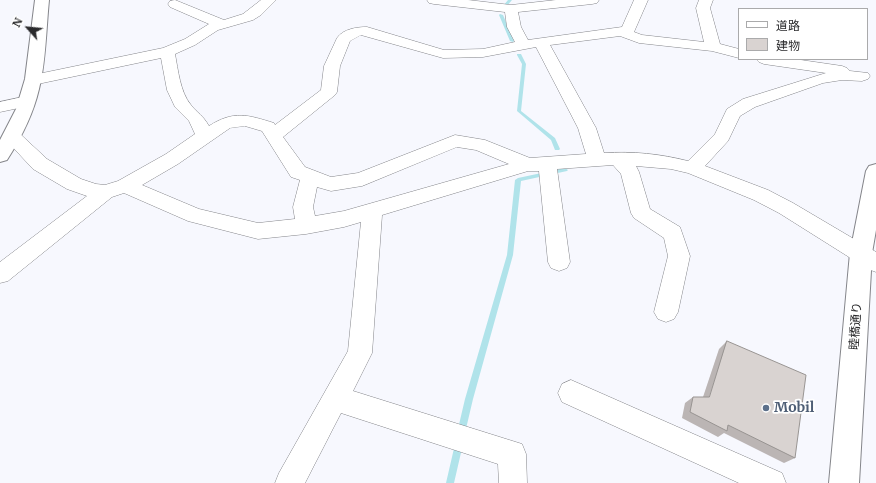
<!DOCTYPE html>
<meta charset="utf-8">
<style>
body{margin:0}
#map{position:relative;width:876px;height:483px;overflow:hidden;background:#f7f8fe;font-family:Merriweather,"Noto Sans JP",serif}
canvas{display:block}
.legend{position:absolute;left:738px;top:8px;width:130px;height:52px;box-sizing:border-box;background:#fff;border:1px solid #aaaaab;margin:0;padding:5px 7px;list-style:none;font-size:12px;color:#2a2a2c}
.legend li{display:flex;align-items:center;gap:8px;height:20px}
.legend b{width:20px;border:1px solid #aaaaab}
.north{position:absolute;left:8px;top:8px;width:40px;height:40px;-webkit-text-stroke:3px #fff;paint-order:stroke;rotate:297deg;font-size:11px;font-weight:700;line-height:16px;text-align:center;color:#2a2a2c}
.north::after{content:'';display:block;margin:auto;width:14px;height:18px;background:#2a2a2c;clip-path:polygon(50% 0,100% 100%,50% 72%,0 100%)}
</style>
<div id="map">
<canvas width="876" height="483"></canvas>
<ul class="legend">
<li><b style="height:5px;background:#fff"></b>道路</li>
<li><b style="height:11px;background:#d9d3d1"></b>建物</li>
</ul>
<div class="north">N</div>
</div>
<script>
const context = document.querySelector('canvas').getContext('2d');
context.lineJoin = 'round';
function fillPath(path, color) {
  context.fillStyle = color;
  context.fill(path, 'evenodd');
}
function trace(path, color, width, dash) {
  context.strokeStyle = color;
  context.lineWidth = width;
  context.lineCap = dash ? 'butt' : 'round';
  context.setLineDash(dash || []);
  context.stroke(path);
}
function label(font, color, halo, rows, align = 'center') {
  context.font = font + ' Merriweather,"Noto Sans JP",serif';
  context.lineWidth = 3.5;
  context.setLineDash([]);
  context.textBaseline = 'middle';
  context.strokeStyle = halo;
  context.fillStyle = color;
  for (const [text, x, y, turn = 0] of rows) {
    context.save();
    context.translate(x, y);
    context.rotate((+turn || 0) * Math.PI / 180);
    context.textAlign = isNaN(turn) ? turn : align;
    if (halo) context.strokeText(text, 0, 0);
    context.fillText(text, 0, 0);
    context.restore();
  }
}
const stream = new Path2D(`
 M508,0H512L506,7H504L503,6Z
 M500,14L503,15L514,41L513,42L510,41L499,15Z
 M517,54H521L526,64L521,111L555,138L560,149L559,150H555L551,140L517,111L522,64L517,55Z
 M565,168L568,170L567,171L521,181L513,255L473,399L465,433L464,436L461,437L458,436L457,433L465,399L507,255L515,180L518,178Z
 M459,440L462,441L463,444L454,483H446L455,444L456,441Z`);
const minor = new Path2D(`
 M175,0L224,20L243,14L261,0H276L261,15L253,20L218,30L195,45L175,54C178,69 180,92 191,105C198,114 202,114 209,126C234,110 248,115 274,123L275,125L321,90L324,66L337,38C343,29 357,27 367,27L444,50L483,49L515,42L507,27L505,12L434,4L429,3L427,0H468L511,5L556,0H599L597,3L592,4L518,12L521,27L528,40L622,27L634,0H648L634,32L642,35L704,42L696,8L699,0H713L710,8L720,44L739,49V58L712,51L639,43L620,36L550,45L596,128L604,153C632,151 661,154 688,161L715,134L727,109L743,99L826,73L764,64L759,62L756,59H794L842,66L847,68L850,71L868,73L870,76L868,79L862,81L842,80L823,83L755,107L740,116L728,141L705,166L768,190L793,203L876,252V272L868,269L779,213L754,200L688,173L671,169L636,166L639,172L650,209L680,227L690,256L678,312L674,319L666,322L658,319L654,312L668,256L664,238L634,218L631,213L621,174L613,165L557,169L570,262L567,268L559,271L551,268L548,262L539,171H528L382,215L372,353L353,391L522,444L526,454L527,483H499L498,464L341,413L305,483H275L279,473L348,351L361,222L344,227L306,234L258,239L188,221L124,193L112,197L8,281L0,283V262L87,196L67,189L33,169L6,140L3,136L6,132L12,130L18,132L47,159L81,179L96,184L105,185L118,181L166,154L195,134L189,121L175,107L167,90L161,58L33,85L27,83L25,80L27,77L33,75L163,48L185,39L209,24L170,7L168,4L170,1ZM361,35L443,58L483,57L536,47L578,128L586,154L530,158L485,140L455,135L358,173L331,177L305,167L283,137L335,95L337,92L340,66L350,41ZM245,126L262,131L291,177L300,180L293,207L295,219L258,223L199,209L142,185L178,164L230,128ZM457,147L476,150L509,164L344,211L315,216L313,207L317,187L331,191L362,186Z
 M27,96L33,97L35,101L33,105L0,112V102Z
 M571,380L782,473L786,483H739L562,402L558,393L562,384Z`);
const major = new Path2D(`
 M35,0H49C46,30 46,61 39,89C33,115 21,138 7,160L0,162V140L16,109L25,79Z
 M876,164V230L872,253L859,483H829L850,253L866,171L869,166Z`);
const wall = new Path2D(`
 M727,341L795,458L784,463L724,433L718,437L682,418L685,403L693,397H703L719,349Z`);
const building = new Path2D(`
 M727,341L806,375L795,458L728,425L727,431L690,412L693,397H709Z`);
const markers = [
 [766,408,4,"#5c6f8a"]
];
const streetNames = [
 ["睦橋通り",856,326,-86]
];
const nearServicenames = [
 ["Mobil",774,408]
];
fillPath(stream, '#b0e3ea');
trace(minor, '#84858a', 1);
trace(major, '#84858a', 2);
fillPath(minor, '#fff');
fillPath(major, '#fff');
fillPath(wall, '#bbb5b4');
fillPath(building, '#d9d3d1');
trace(building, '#989492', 1);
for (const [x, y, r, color] of markers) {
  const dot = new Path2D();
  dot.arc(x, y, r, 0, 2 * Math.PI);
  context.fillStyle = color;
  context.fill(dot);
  trace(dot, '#fff', 1.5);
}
label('12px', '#2a2a2c', '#fff', streetNames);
label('bold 14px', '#4e5e75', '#fff', nearServicenames, 'left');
</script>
